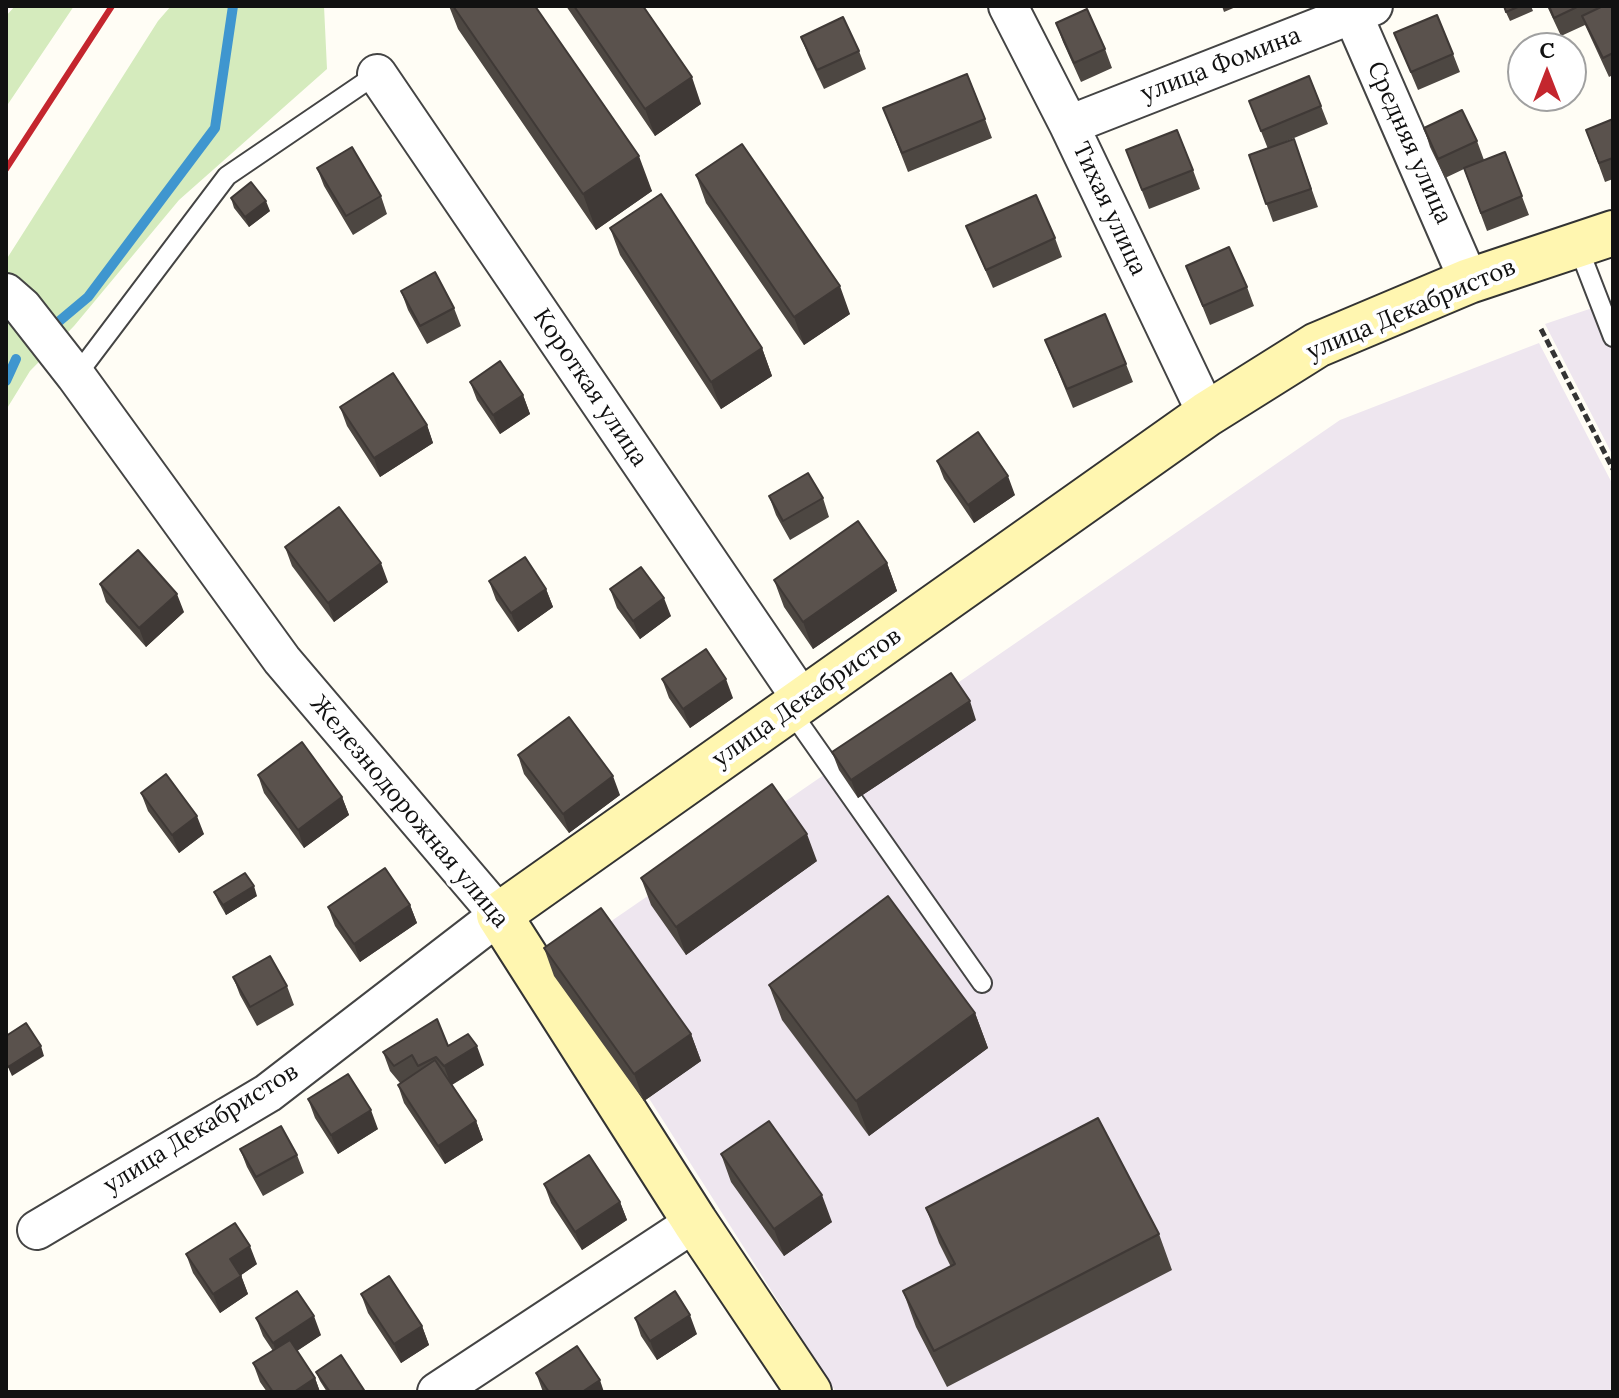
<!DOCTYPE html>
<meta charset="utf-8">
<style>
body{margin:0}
#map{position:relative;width:1619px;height:1398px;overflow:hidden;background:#fffdf5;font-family:Lora,serif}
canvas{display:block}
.frame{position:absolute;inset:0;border:8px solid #111;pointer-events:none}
.north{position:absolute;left:1507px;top:32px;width:80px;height:80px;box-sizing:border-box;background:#fff;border:2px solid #a0a0a0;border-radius:50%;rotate:0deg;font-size:22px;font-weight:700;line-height:32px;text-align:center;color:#111}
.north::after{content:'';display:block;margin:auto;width:28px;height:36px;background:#c4262e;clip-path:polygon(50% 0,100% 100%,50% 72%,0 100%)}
</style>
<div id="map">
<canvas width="1619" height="1398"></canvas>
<div class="frame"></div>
<div class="north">С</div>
</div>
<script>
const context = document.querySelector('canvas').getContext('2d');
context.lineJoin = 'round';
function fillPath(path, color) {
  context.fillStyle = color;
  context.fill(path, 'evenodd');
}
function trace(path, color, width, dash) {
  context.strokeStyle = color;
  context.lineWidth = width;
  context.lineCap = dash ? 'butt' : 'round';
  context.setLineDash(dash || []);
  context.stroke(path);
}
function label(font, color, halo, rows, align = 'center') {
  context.font = font + ' Lora,serif';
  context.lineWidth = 8;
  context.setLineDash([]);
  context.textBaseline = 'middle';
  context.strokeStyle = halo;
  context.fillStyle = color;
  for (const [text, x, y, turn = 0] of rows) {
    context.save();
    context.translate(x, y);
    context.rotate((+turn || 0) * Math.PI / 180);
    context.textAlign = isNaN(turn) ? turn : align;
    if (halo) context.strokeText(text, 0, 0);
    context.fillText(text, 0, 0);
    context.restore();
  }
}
const industrial = new Path2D(`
 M1613,301V456L1545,324Z
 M1539,343L1613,485V1392H836L559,957L1340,420Z`);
const green = new Path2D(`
 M15,6H74L6,107V16Z
 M171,6H324L327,69L179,200L74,326L30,371L6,410V260L158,21Z`);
const stream = new Path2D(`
 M51,328L88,297L215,128L233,6
 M6,381L16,359`);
const path = new Path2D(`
 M1541,329L1613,469`);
const lane = new Path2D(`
 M1577,244L1613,337
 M76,376L227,176L377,74
 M790,710L982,983`);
const street = new Path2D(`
 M1008,6L1069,125L1207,414
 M1349,6L1469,281
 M377,74L803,701
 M1069,125L1373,6
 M6,293L22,307L76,376L282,660L499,915L268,1093L37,1230
 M437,1392L695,1222`);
const secondary = new Path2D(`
 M809,1392L695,1222L499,915L1207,414L1317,345L1469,281L1613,233`);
const rail = new Path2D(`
 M6,169L112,6`);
const wall = new Path2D(`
 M449,6H535L652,191L596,230L458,29Z
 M566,6H643L701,104L655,136Z
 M1222,6H1238L1224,12Z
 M1503,6H1531L1533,11L1510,21Z
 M1547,6H1613V75L1609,77L1585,25L1561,36Z
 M1056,23L1105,49L1112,68L1081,82L1063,42Z
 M1394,33L1453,54L1460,72L1418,90Z
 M801,37L859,51L866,69L824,89L808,55Z
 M1249,101L1321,106L1328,124L1282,143L1294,139L1318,207L1273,222L1249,155L1268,149Z
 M883,108L985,119L992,138L908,172Z
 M1613,119V179L1605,182L1586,130Z
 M1424,128L1477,141L1484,160L1505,152L1529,215L1487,231L1464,169L1445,178L1430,147Z
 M1126,150L1193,170L1200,189L1149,209Z
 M317,168L381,196L387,214L353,235L324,186Z
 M696,175L850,314L804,345L706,203Z
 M231,198L270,211L249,227L234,208Z
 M966,226L1055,238L1062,257L993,288Z
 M610,228L762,348L772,376L721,409L620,255Z
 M1186,266L1247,287L1254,306L1210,325Z
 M401,291L454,308L461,326L427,344L408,310Z
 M1045,340L1126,364L1133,382L1073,408Z
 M470,382L523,395L530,414L500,434L477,400Z
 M340,407L427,425L433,443L380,477L347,426Z
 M937,461L1015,495L974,523L944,479Z
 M769,496L823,498L829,517L790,540L776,515Z
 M285,547L388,582L334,622L292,566Z
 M887,563L897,591L813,649L784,607L774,580Z
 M489,581L546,589L553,607L518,632L496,600Z
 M100,584L184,612L146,647L106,602Z
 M610,589L671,616L640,639L617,608Z
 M662,679L733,698L690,728L669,698Z
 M976,720L858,798L839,770L832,752Z
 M518,755L620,795L569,833L524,774Z
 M258,775L342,797L349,815L304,848L264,793Z
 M141,793L204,834L179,853L148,811Z
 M817,861L686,955L651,905L641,878Z
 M214,892L257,896L226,915L218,901Z
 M410,905L417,923L360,962L335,926L328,907Z
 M544,948L691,1034L701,1061L644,1101L554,976Z
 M233,977L287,986L294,1005L257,1026L240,995Z
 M769,985L975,1013L988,1048L869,1136L782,1020Z
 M448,1046L484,1065L452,1085L476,1121L483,1140L445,1164L404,1103L398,1085L400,1083L390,1071L383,1052Z
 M308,1099L378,1129L338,1154L315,1118Z
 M240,1149L297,1155L304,1173L263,1196L247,1167Z
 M721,1154L832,1222L784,1256L731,1182Z
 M544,1184L620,1202L627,1220L582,1250L551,1203Z
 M926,1208L1159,1234L1172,1270L947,1387L916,1327L903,1291L951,1267L939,1243Z
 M186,1254L257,1264L241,1275L248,1294L220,1313L193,1273Z
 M361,1294L422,1326L429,1345L401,1363L368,1313Z
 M256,1318L321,1335L297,1351L315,1378L320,1392H267L260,1382L253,1363L273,1351L263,1336Z
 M635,1318L697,1334L657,1360L641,1336Z
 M316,1372L364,1392H327L320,1381Z
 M536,1373L604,1392H543Z`);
const shadedWall = new Path2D(`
 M692,77L701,104L655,136L645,109Z
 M639,156L652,191L596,230L583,194Z
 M266,201L270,211L249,227L245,217Z
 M840,286L850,314L804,345L794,317Z
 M762,348L772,376L721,409L711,382Z
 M523,395L530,414L500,434L493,415Z
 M427,425L433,443L380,477L374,458Z
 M1008,476L1015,495L974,523L968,505Z
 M381,563L388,582L334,622L328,603Z
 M887,563L897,591L813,649L803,622Z
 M546,589L553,607L518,632L511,613Z
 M177,594L184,612L146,647L139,628Z
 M664,598L671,616L640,639L633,621Z
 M726,679L733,698L690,728L683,709Z
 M970,701L976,720L858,798L851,780Z
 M613,776L620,795L569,833L563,814Z
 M342,797L349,815L304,848L298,830Z
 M197,816L204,834L179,853L172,835Z
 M807,834L817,861L686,955L676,927Z
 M254,886L257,896L226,915L223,905Z
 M410,905L417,923L360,962L354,944Z
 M975,1013L988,1048L869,1136L856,1101Z
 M691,1034L701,1061L644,1101L634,1074Z
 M41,1046L44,1056L12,1076L8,1067Z
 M477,1046L484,1065L451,1085L444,1066Z
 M371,1110L378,1129L338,1154L331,1135Z
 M476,1121L483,1140L445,1164L438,1146Z
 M822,1195L832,1222L784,1256L774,1229Z
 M620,1202L627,1220L582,1250L575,1232Z
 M250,1246L257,1264L237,1278L230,1259Z
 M241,1276L248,1294L220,1313L213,1294Z
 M690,1315L697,1334L657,1360L650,1341Z
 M314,1316L321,1335L280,1362L273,1343Z
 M422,1326L429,1345L401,1363L394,1344Z
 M315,1378L320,1392H294Z
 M600,1380L604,1392H582Z`);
const building = new Path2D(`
 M453,6H535L639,156L583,194Z
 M574,6H643L692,77L645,109Z
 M1504,6H1520L1506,12Z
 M1549,6H1579L1554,18Z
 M1603,6H1613V53L1603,58L1582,16Z
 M1087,9L1105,49L1074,63L1056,23Z
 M1437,15L1453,54L1411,72L1394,33Z
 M843,17L859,51L817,70L801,37Z
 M967,74L985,119L902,153L883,108Z
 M1309,76L1321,106L1261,131L1249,101Z
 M1462,110L1477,141L1438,159L1424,128Z
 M1613,119V158L1599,163L1586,130Z
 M1177,130L1193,170L1142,190L1126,150Z
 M1294,139L1311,189L1266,204L1249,155Z
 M742,144L840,286L794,317L696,175Z
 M352,147L381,196L346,216L317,168Z
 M1505,152L1522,196L1481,213L1464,168Z
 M251,182L266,201L245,217L231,198Z
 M661,194L762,348L711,382L610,228Z
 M1036,195L1055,238L986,270L966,226Z
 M1229,247L1247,287L1203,306L1186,266Z
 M435,272L454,308L420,326L401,291Z
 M1105,314L1126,364L1067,389L1045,340Z
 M500,361L523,395L493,415L470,382Z
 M393,373L427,425L374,458L340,407Z
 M978,432L1008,476L968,505L937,461Z
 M808,473L823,498L783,521L769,496Z
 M339,507L381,563L328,603L285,547Z
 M858,521L887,563L803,622L774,580Z
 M138,550L177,594L139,628L100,584Z
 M525,557L546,589L511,613L489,581Z
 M641,567L664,598L633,621L610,589Z
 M706,649L726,679L683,709L662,679Z
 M951,673L970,701L851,780L832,752Z
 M569,717L613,776L563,814L518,755Z
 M302,742L342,797L298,830L258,775Z
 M166,774L197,816L172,835L141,793Z
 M772,784L807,834L676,927L641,878Z
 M385,868L410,905L354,944L328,907Z
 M245,873L254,886L223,905L214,892Z
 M888,896L975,1013L856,1101L769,985Z
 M601,908L691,1034L634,1074L544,948Z
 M270,956L287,986L250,1007L233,977Z
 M437,1019L448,1046L468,1034L477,1046L444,1066L436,1057L418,1066L412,1055L394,1066L383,1052Z
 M26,1023L41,1046L8,1067L6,1063V1036Z
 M435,1060L476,1121L438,1146L398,1085Z
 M348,1074L371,1110L331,1135L308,1099Z
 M1098,1118L1159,1234L934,1351L903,1291L955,1264L926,1208Z
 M769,1121L822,1195L774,1229L721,1154Z
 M281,1126L297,1155L256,1177L240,1149Z
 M589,1155L620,1202L575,1232L544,1184Z
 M235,1223L250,1246L230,1259L241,1276L213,1294L186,1254Z
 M389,1276L422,1326L394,1344L361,1294Z
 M297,1291L314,1316L273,1343L256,1318Z
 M675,1291L690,1315L650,1341L635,1318Z
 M290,1340L315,1378L294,1392H273L253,1363Z
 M577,1346L600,1380L582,1392H549L536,1373Z
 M341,1355L364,1390L360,1392H330L316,1372Z`);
const streetNames = [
 ["улица Фомина",1221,65,-21],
 ["Средняя улица",1409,143,66],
 ["Тихая улица",1109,209,65],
 ["улица Декабристов",1411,310,-23],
 ["Короткая улица",590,388,56],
 ["улица Декабристов",807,698,-35],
 ["Железнодорожная улица",409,812,50],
 ["улица Декабристов",201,1129,-32]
];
fillPath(industrial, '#eee6ef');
fillPath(green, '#d5ebbd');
trace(stream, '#3f96cf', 10);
trace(lane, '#444', 22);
trace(street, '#444', 42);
trace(secondary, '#333', 48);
trace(path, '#333', 5, [8, 4]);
trace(lane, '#fff', 18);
trace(street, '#fff', 38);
trace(secondary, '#fff6b0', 44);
trace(rail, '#c4262e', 6);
fillPath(wall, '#4d4742');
fillPath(shadedWall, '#3f3936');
fillPath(building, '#5a524d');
trace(building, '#3f3936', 2);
label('24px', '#111', '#fff', streetNames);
</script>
